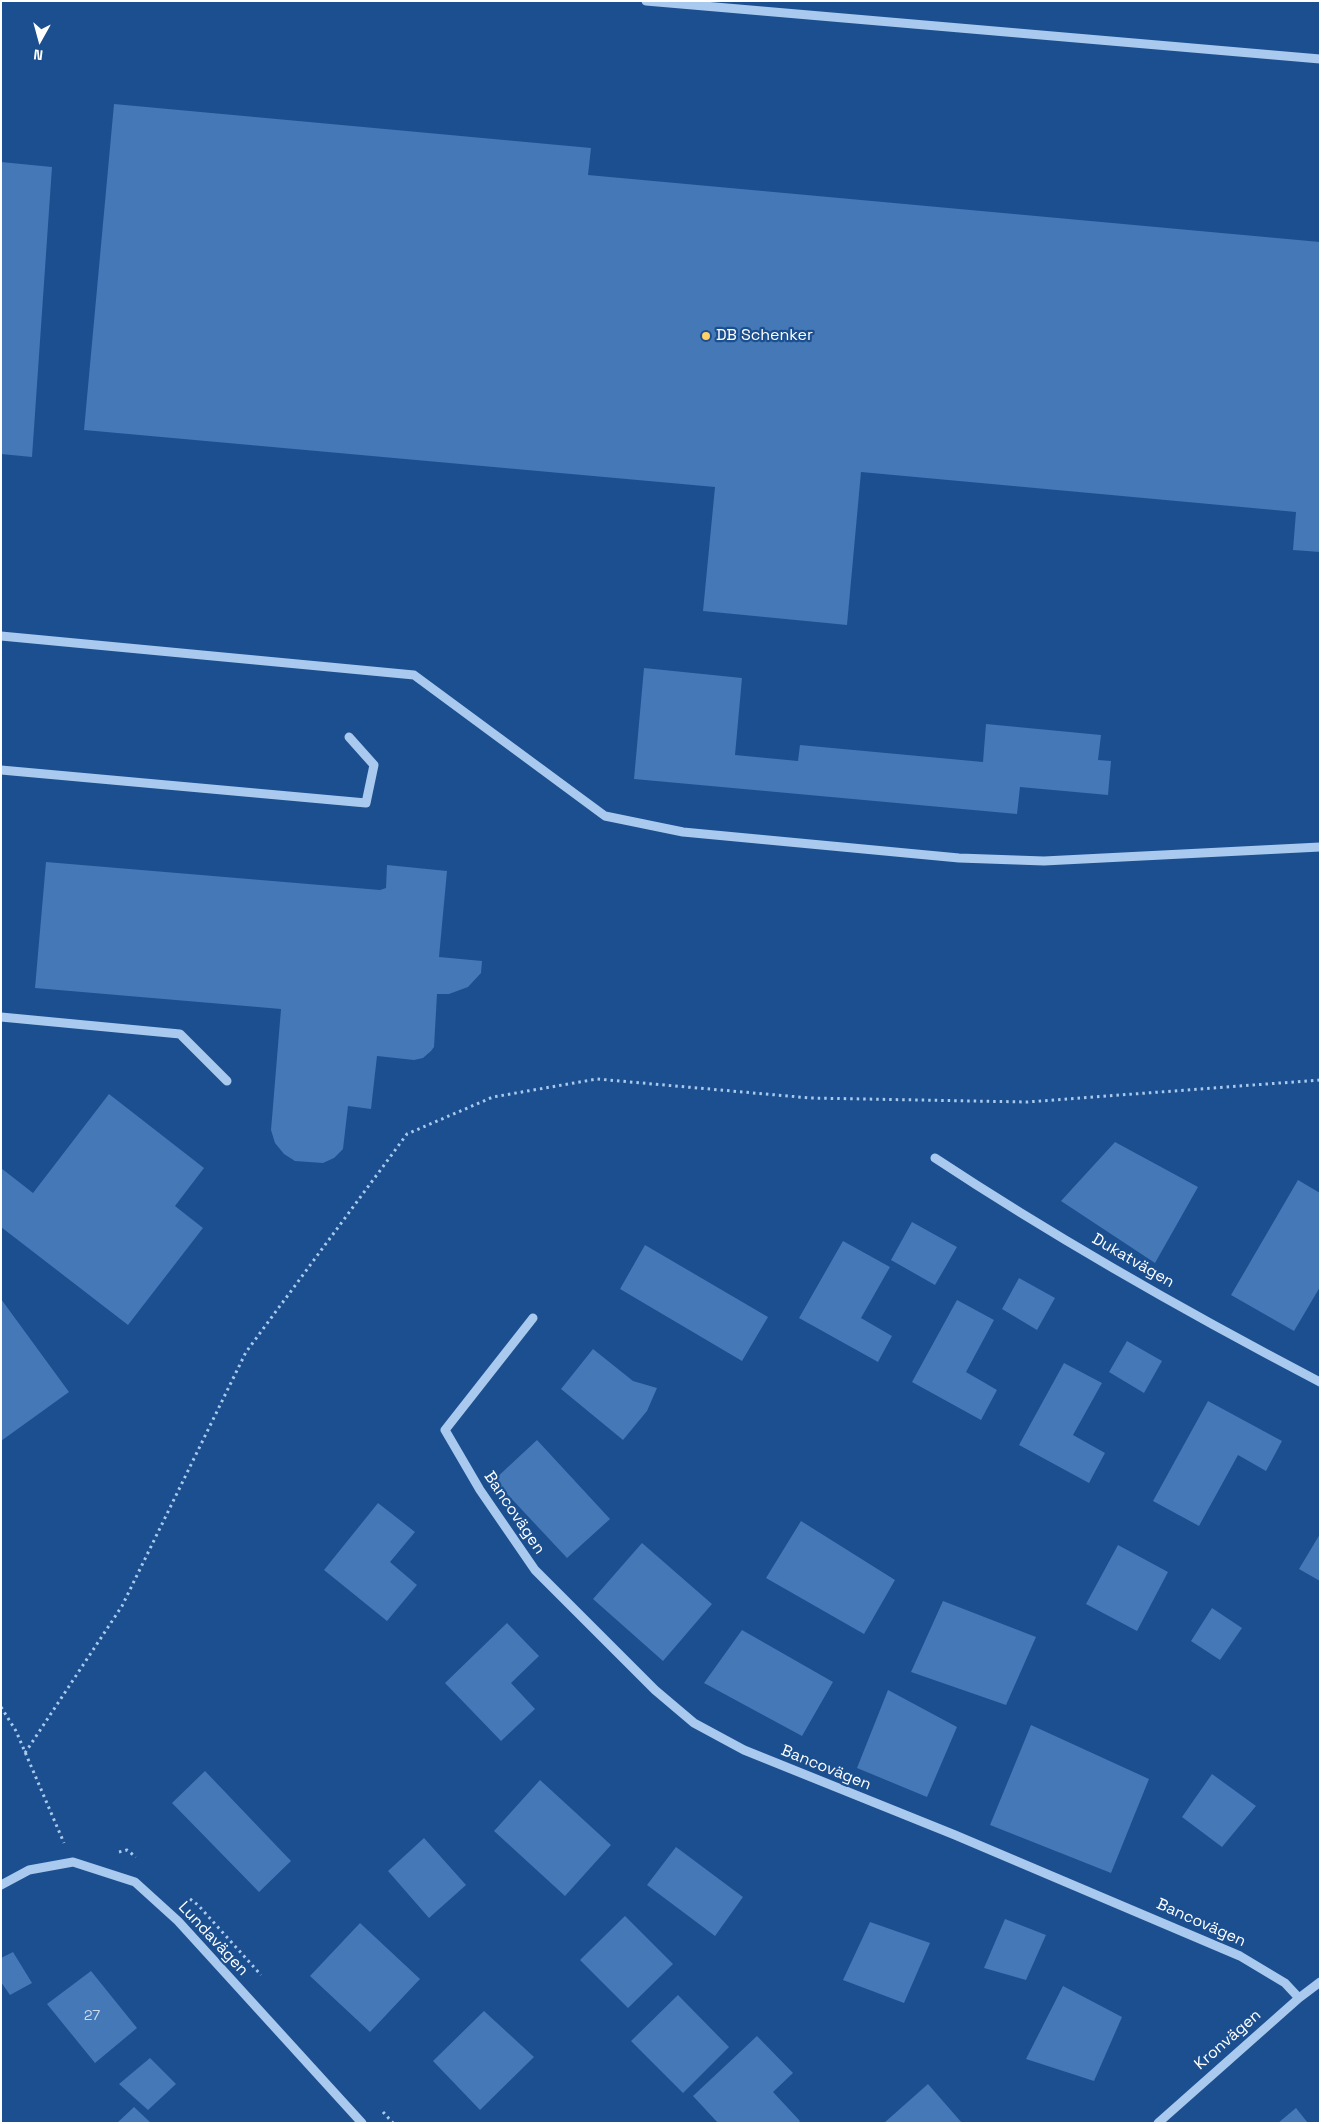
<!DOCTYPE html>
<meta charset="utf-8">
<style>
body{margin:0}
#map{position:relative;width:1321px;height:2124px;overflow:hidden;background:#1b4f8f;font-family:"Space Grotesk",sans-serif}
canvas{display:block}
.frame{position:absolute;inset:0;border:2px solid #fff;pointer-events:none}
.north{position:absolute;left:15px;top:15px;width:50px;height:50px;-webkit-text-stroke:4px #1b4f8f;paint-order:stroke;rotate:187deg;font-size:14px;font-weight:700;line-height:20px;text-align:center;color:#fff}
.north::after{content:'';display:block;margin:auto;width:18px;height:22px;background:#fff;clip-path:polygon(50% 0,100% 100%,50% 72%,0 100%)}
</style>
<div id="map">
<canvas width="1321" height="2124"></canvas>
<div class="frame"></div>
<div class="north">N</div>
</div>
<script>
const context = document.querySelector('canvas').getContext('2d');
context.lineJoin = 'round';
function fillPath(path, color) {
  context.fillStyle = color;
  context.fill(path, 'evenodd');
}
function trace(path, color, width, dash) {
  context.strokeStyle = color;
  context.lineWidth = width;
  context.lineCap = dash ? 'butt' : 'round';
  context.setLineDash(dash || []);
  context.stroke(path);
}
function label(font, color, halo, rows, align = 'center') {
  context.font = font + ' "Space Grotesk",sans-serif';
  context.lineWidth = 4.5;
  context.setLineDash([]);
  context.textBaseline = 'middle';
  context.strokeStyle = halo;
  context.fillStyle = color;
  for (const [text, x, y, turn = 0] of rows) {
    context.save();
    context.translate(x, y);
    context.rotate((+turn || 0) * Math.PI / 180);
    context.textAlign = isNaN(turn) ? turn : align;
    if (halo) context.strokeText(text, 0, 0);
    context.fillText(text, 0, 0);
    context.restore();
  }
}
const building = new Path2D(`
 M114,104L591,148L588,175L1320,242V552L1293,550L1296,512L861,472L847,625L703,611L715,487L84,430Z
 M1,162L52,167L32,457L1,454Z
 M644,668L742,678L735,755L798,761L800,745L983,762L986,724L1101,735L1098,760L1111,761L1108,795L1020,787L1017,814L634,779Z
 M46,862L380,890L386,888L387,865L447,871L439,957L482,961L481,973L468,987L449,994H437L434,1047L431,1051L423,1058L414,1060L377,1056L371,1109L348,1106L343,1149L334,1158L323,1163L295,1161L284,1154L275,1143L271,1130L281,1009L35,988Z
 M109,1094L204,1168L175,1206L203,1228L128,1325L1,1227V1168L33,1193Z
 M1115,1142L1198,1187L1155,1263L1061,1201Z
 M1298,1180L1320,1193V1287L1294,1331L1231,1295Z
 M912,1222L957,1247L935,1285L891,1260Z
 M843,1241L890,1267L861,1318L892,1336L878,1362L799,1318Z
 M645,1245L768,1317L742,1361L620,1289Z
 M1019,1278L1055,1298L1037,1330L1002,1309Z
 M1,1299L69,1392L1,1441Z
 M957,1300L994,1320L966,1372L997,1390L981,1420L912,1382Z
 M1127,1341L1162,1361L1144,1393L1109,1372Z
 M593,1349L633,1381L657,1388L647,1411L623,1440L561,1389Z
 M1064,1363L1102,1383L1073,1435L1105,1453L1089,1483L1019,1445Z
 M1208,1401L1282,1441L1266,1471L1238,1455L1199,1526L1153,1501Z
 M537,1440L610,1519L567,1558L494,1480Z
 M378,1503L415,1532L390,1562L417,1585L387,1621L324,1570Z
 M801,1521L895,1580L864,1634L766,1578Z
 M1320,1534V1581L1299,1569Z
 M642,1543L712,1604L663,1661L593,1599Z
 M1118,1545L1168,1572L1137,1631L1086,1604Z
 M943,1601L1036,1637L1006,1705L911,1672Z
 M1212,1608L1242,1628L1220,1660L1191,1641Z
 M507,1623L539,1656L511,1683L535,1709L501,1741L445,1683Z
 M742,1630L833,1682L802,1736L704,1683Z
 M888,1690L957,1727L927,1797L857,1768Z
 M1031,1725L1149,1779L1111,1873L990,1825Z
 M205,1771L291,1861L259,1892L172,1803Z
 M1212,1774L1256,1806L1222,1847L1182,1817Z
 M540,1780L611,1845L565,1896L494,1831Z
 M424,1838L466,1885L429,1918L388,1871Z
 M676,1847L743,1897L715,1936L647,1885Z
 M625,1916L673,1964L628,2008L580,1960Z
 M1005,1919L1046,1935L1026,1980L984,1968Z
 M870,1922L930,1943L904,2003L843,1980Z
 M360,1923L420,1979L370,2032L310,1976Z
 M13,1952L32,1983L10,1995L1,1982V1958Z
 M91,1971L137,2028L95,2063L47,2004Z
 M1063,1986L1122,2017L1094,2081L1026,2059Z
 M678,1995L729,2047L683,2093L631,2041Z
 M484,2011L534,2057L480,2110L433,2061Z
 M757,2036L793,2073L773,2092L800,2121L798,2123H718L693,2096Z
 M150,2058L176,2084L148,2110L119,2084Z
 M928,2084L962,2123H884Z
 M134,2107L151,2123H117Z
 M1296,2108L1308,2123H1278Z`);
const path = new Path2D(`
 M1,1707L16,1731L64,1843
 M25,1753L122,1606L246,1352L407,1134L493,1097L597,1079L810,1098L1027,1102L1320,1080
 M119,1852L127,1850L136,1857
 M190,1899L198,1905L261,1975
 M383,2112L393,2123`);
const minor = new Path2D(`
 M646,1L1320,59
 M1,636L414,675L605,816L683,832L959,858L1044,861L1320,847
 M1,770L366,803L374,765L349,737
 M1,1017L180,1034L227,1081
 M935,1158C1059,1240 1188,1313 1320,1382
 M533,1318L445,1430L480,1490L535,1570L655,1690L694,1723L744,1750L955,1835L1240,1956L1285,1983L1299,1998
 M1,1885L29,1870L73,1862L135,1882L178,1921L362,2123
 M1158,2123L1299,1998L1320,1982`);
const markers = [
 [706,336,5,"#ffd166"]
];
const numberNames = [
 ["27",92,2016]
];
const poiNames = [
 ["DB Schenker",716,336]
];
const streetNames = [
 ["Dukatvägen",1133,1261,30],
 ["Bancovägen",514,1513,56],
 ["Bancovägen",826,1768,22],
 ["Bancovägen",1201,1923,24],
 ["Lundavägen",213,1939,47],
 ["Kronvägen",1228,2040,-41]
];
fillPath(building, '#4478b7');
trace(path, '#a9c9ee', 3, [2.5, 4]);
trace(minor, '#a9c9ee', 9);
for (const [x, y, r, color] of markers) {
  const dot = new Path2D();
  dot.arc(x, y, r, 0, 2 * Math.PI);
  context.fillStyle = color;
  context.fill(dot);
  trace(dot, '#1b4f8f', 2);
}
label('14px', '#d0dded', null, numberNames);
label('16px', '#fff', '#1b4f8f', poiNames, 'left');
label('16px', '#fff', '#1b4f8f', streetNames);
</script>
